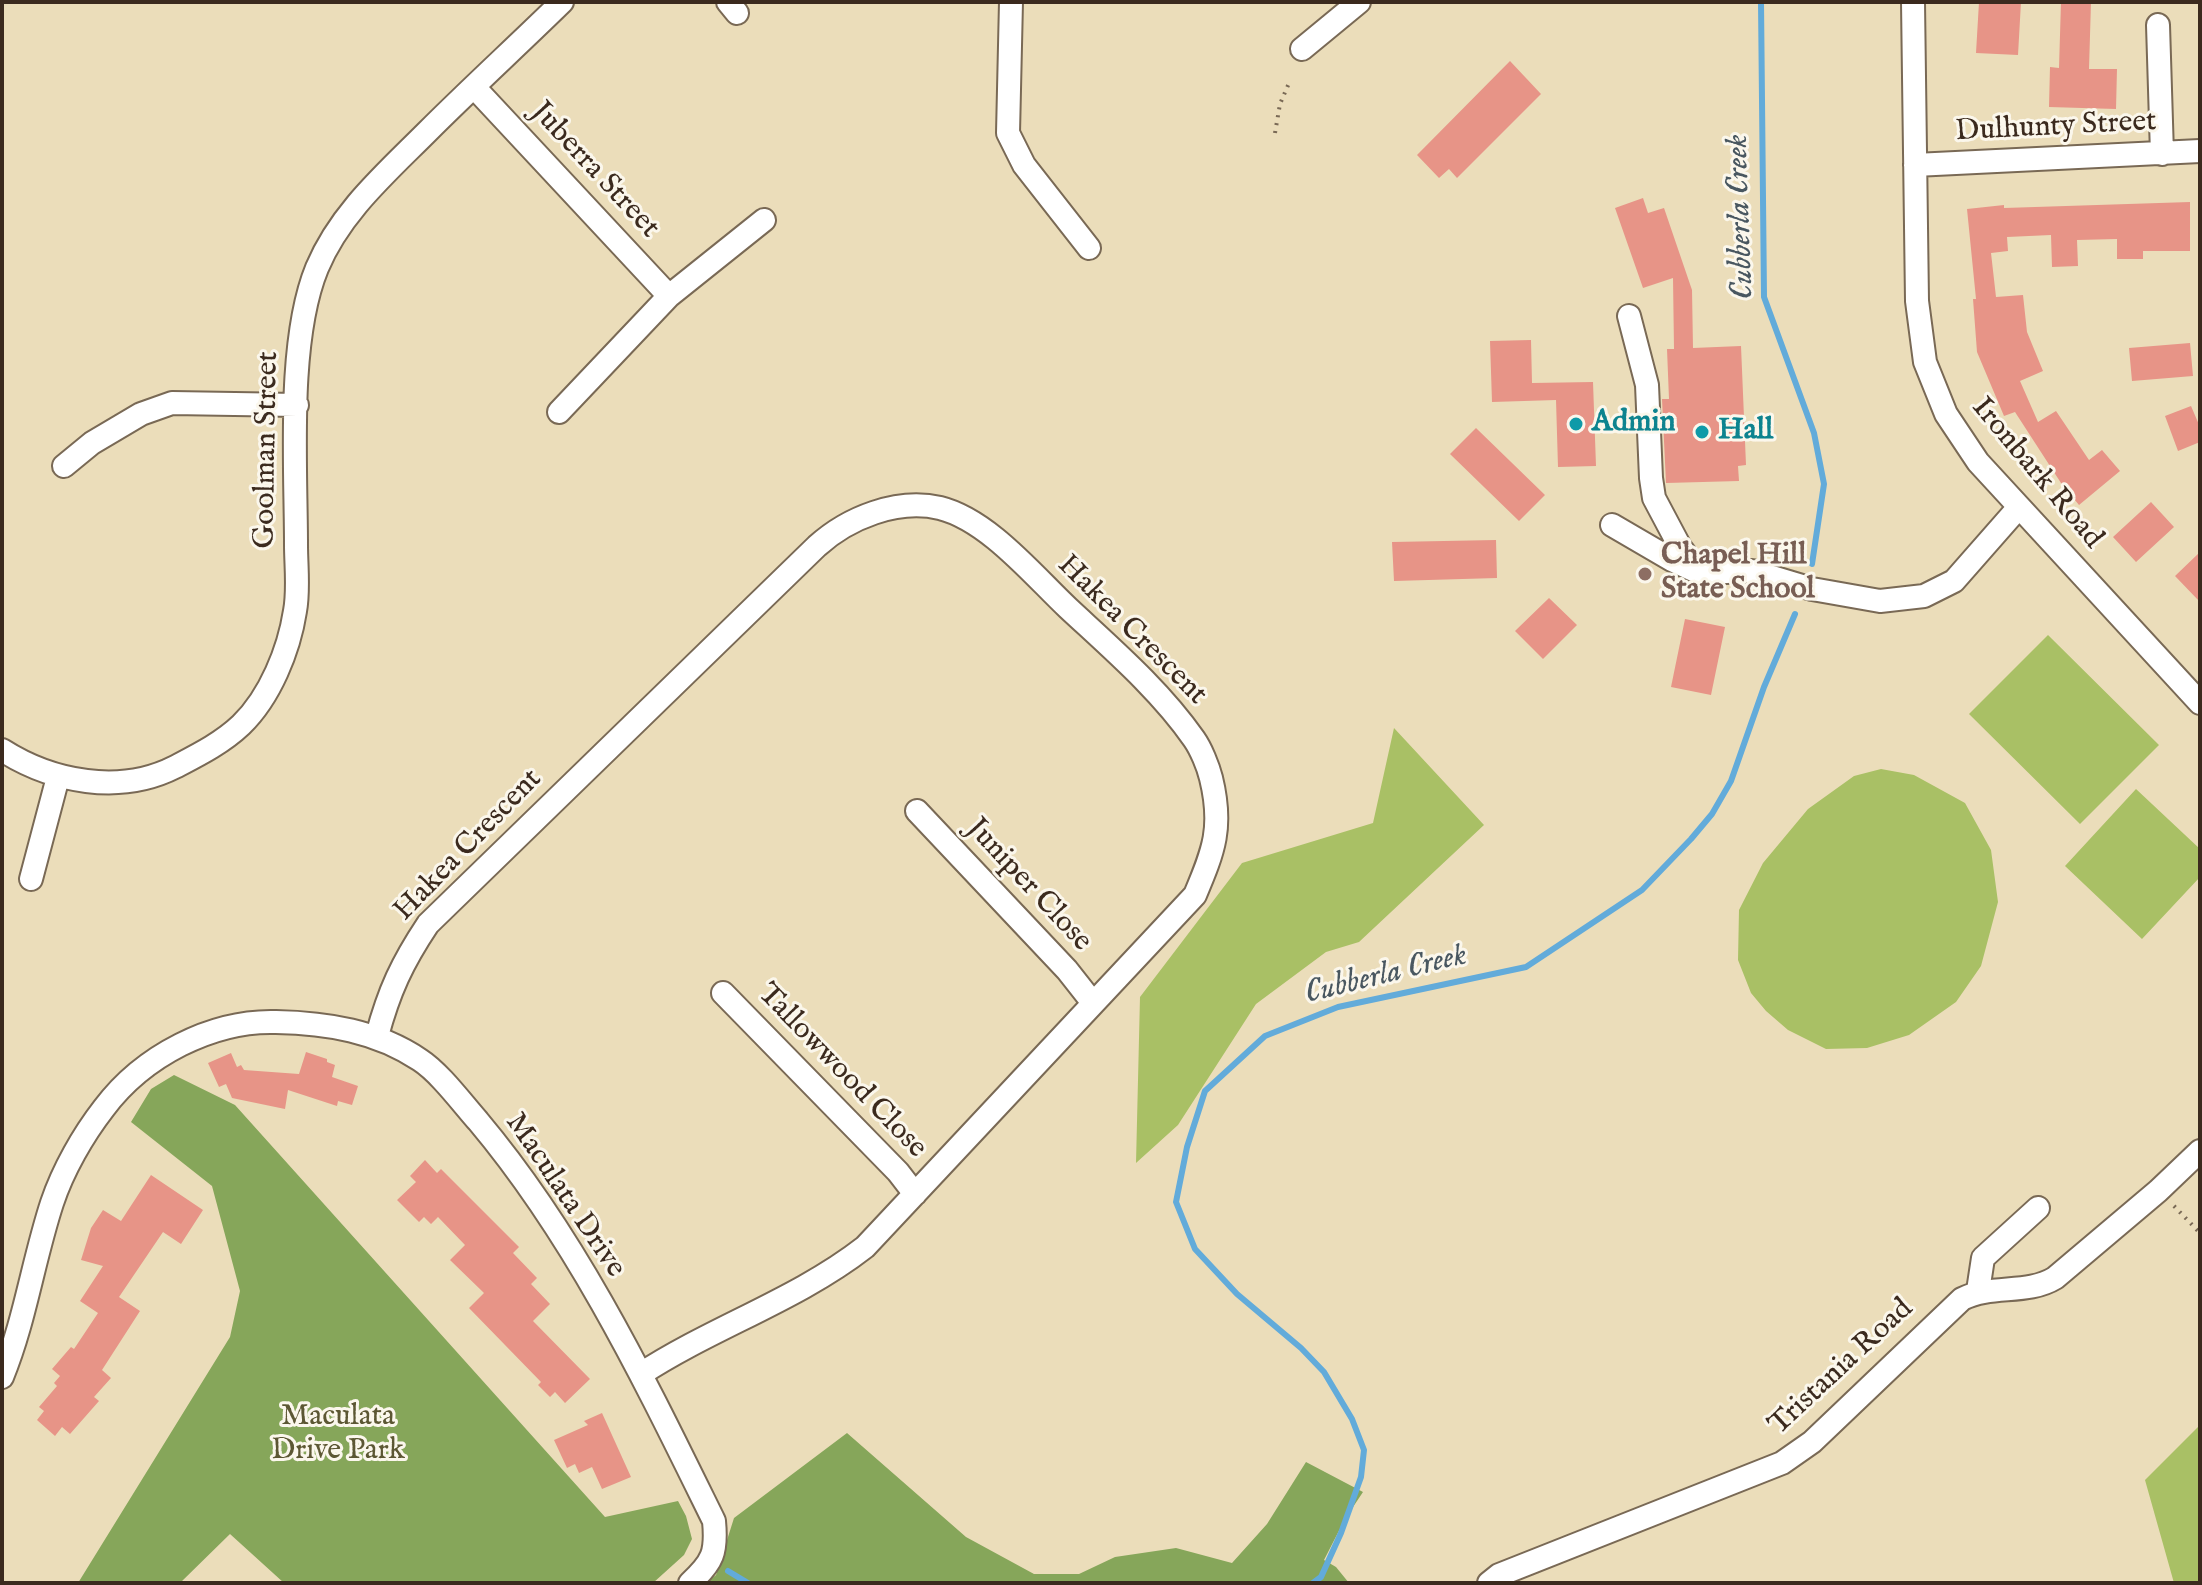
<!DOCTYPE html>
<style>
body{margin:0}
#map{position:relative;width:2202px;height:1585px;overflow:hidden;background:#ebddba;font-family:"IM FELL English",serif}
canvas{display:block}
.frame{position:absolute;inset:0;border:4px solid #3b2a1e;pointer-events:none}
</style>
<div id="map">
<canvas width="2202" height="1585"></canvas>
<div class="frame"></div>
</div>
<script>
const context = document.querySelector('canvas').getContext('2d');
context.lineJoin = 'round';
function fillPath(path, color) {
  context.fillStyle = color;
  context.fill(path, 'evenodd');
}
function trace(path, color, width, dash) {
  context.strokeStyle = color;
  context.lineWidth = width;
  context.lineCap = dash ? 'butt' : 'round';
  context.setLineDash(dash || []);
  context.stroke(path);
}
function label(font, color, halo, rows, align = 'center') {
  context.font = font + ' "IM FELL English",serif';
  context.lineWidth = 6;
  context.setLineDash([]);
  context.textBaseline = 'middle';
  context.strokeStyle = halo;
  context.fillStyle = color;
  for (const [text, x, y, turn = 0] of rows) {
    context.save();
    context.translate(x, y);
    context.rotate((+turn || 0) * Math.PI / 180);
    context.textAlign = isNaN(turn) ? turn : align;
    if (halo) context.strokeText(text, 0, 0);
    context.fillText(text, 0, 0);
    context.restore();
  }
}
const green = new Path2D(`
 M2048,635L2159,745L2080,824L1969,714Z
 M1394,728L1484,825L1359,942L1326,952L1256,1004L1178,1125L1136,1163L1140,997L1242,863L1373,823Z
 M1881,769L1914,775L1965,803L1991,850L1998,902L1981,966L1956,1002L1909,1035L1867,1048L1826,1049L1788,1030L1766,1011L1751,993L1738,960L1739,910L1763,863L1808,809L1854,776Z
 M2136,789L2200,849V877L2142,939L2065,866Z
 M2200,1425V1583H2174L2145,1480Z`);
const forest = new Path2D(`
 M174,1075L235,1105L605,1517L678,1501L686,1516L692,1539L684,1555L653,1583H284L230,1534L180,1583H78L230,1337L240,1291L212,1186L131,1122L151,1089Z
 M847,1433L966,1537L1034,1574H1079L1115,1557L1176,1548L1232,1563L1267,1524L1306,1462L1363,1492L1345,1519L1324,1560L1336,1567L1349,1583H706L716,1575L734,1518Z`);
const stream = new Path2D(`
 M1761,2L1764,297L1814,433L1824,484L1812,564
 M728,1571L748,1583
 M1313,1583L1321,1577L1341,1533L1361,1477L1364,1450L1352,1419L1324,1372L1301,1348L1237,1294L1195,1249L1176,1202L1187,1147L1205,1091L1265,1036L1338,1007L1526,967L1642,890L1691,839L1712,814L1731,781L1764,687L1795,614`);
const building = new Path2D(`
 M1979,2H2021L2018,55L1976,53Z
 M2061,2H2091L2089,69H2117L2116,109L2049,107L2050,67L2059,68Z
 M1510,61L1541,94L1457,178L1449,169L1439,178L1417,155Z
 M1643,198L1648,213L1664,208L1692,290L1693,348L1741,346L1746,465L1738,466L1739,481L1666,483L1662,399H1669L1667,349H1674L1673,278L1643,288L1615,208Z
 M2190,202V251H2143V259H2117V239L2077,240L2078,266L2052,267L2051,235L2007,237L2008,251L1991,253L1996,297L2023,295L2027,332L2043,371L2020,381L2038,422L2056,411L2089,460L2102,450L2120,471L2079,505L2061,483L2015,412L2004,416L1977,352L1973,299H1976L1967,209L2004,205V208Z
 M1531,340L1532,383L1593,382L1596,466L1558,467L1556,400L1492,402L1490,341Z
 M2190,343L2193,376L2132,381L2129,348Z
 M2191,406L2200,427V442L2178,451L2165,416Z
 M1476,428L1545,495L1519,521L1450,454Z
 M2151,502L2174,527L2136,562L2113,537Z
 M1496,540L1497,578L1394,581L1392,542Z
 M2200,552V602L2175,576Z
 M1549,598L1577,625L1543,659L1515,631Z
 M1685,619L1725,627L1711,695L1671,687Z
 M306,1052L327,1059V1062L335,1065L332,1077L358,1086L352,1105L338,1101L337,1106L288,1090L285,1109L232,1098L226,1084L219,1087L208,1063L231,1053L237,1067L241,1065L244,1070L299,1074Z
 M425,1160L437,1173L441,1169L519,1247L513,1253L537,1278L531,1284L550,1304L533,1321L590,1379L565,1403L555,1392L550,1397L538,1385L541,1382L469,1308L484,1293L450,1260L465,1245L438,1217L431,1224L424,1217L419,1222L397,1200L416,1182L410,1176Z
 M151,1175L203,1210L181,1244L163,1232L119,1297L140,1311L102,1370L111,1378L94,1397L99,1401L70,1434L62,1427L55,1436L37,1420L44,1411L39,1407L57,1386L54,1383L60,1376L52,1369L71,1347L74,1349L98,1313L80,1301L103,1266L81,1260L91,1228L103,1210L121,1221Z
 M602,1413L631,1477L602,1489L592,1467L579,1473L575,1464L567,1468L554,1440L588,1425L584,1421Z`);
const path = new Path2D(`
 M1275,133L1280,104L1289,83
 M2174,1206L2200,1233`);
const minor = new Path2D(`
 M728,2L737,13
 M1011,2L1008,133L1024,165L1089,248
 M1913,2L1917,301L1925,362L1946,414L1978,462L2200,703
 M2158,25L2162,154
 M1302,49L1359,2
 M474,87L669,296
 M1915,165L2200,151
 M1629,316L1647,385L1651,478L1654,498L1680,547L1699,572
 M559,412L669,296L764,220
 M64,466L92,443L141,414L172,403L297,405
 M1612,525L1672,560L1700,573L1752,571L1812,589L1880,601L1924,596L1954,581L2019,507
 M2,750C52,782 120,795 175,767C198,755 222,743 241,725C270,697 289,650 295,611C299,590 296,566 296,545C296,465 287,341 317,268C340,213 385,174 427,132C471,88 517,46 562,2
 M917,811L1067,970L1093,1003
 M31,879L58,777
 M723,993L898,1172L915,1194
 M377,1036C389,991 402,963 428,924L817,546C848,518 897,498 940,508C988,520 1033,575 1068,608C1111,648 1160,690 1194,739C1201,749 1208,766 1211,778C1223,827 1214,850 1195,895L865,1247C797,1300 713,1327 641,1374
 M1978,1291L1983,1258L2038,1208
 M2,1377C25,1321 33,1261 52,1203C63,1170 83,1135 104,1108C143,1056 212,1020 276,1022C327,1023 377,1031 420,1060C440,1073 462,1103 478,1121C578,1240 646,1383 714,1521C717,1552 713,1562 690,1583
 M1489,1583L1499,1575L1782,1463L1812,1442L1962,1299C1992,1284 2027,1295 2055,1278L2158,1191L2200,1151`);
const markers = [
 [1576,424,8,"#0f9aa8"],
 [1702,432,8,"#0f9aa8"],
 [1645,574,8,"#8d6e63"]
];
const streetNames = [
 ["Dulhunty Street",2056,128,-3],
 ["Juberra Street",594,171,47],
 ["Goolman Street",268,450,-89],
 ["Ironbark Road",2036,474,50],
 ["Hakea Crescent",1131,631,45],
 ["Hakea Crescent",469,846,-46],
 ["Juniper Close",1028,886,47],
 ["Tallowwood Close",841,1072,46],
 ["Maculata Drive",564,1196,56],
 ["Tristania Road",1842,1368,-43]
];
const cultureNames = [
 ["Admin",1592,424],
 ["Hall",1718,432]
];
const educationNames = [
 ["Chapel Hill",1661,557],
 ["State School",1661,591]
];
const parkNames = [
 ["Maculata",338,1418],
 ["Drive Park",338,1452]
];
const waterNames = [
 ["Cubberla Creek",1742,217,-92],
 ["Cubberla Creek",1386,976,-14]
];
fillPath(green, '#a9c065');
fillPath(forest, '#86a65a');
trace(stream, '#62abda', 6);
fillPath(building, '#e79487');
trace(minor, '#796955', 26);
trace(path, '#796955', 4, [2, 6]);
trace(minor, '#fff', 22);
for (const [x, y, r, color] of markers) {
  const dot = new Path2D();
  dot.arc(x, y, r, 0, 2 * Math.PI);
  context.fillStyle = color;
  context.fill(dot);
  trace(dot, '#fbf7ec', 3);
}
label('30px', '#3b2a1e', '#fbf7ec', streetNames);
label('bold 30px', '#0d838f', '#fbf7ec', cultureNames, 'left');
label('bold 30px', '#785e54', '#fbf7ec', educationNames, 'left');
label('30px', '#5c5733', '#fbf7ec', parkNames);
label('italic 32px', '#495760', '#fbf7ec', waterNames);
</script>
